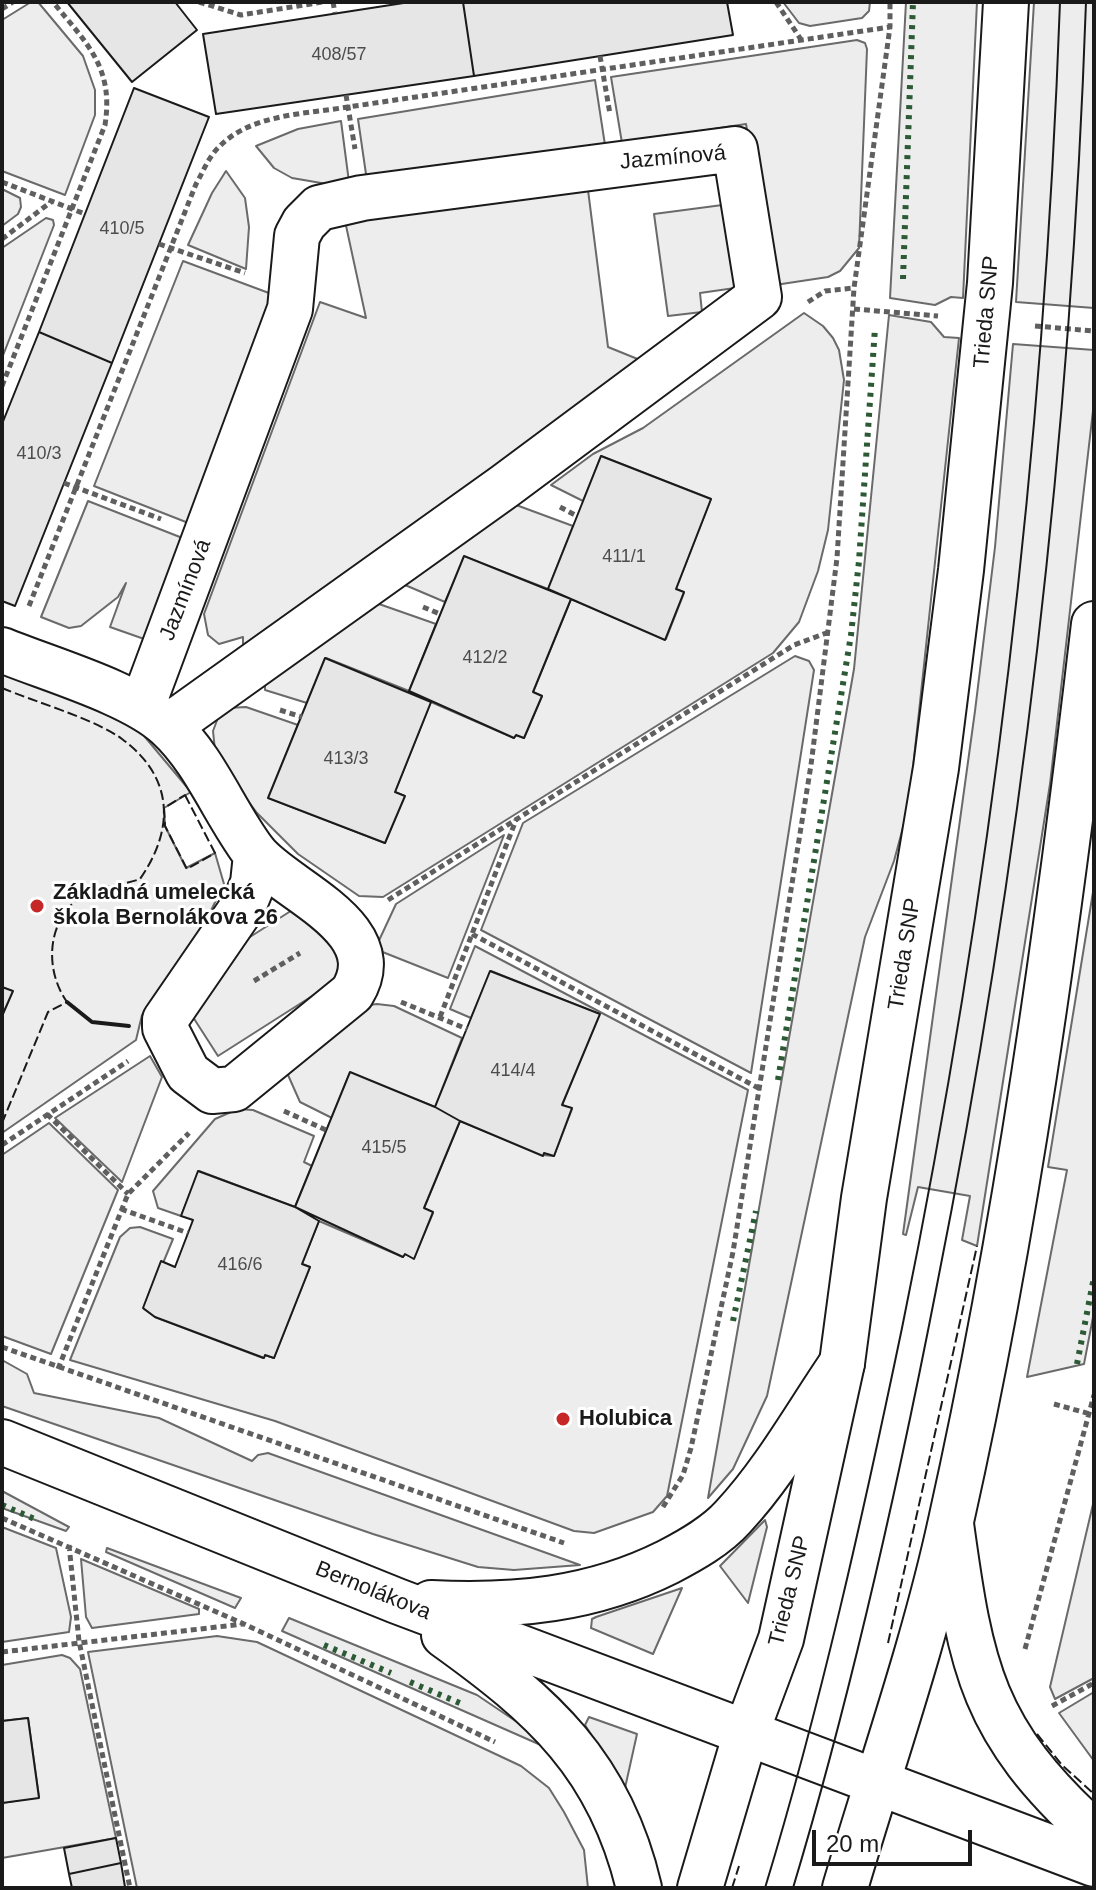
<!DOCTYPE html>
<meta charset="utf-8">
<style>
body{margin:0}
#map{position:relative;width:1096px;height:1890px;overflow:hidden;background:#fff;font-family:Arial,sans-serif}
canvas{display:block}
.frame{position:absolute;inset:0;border:4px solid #1a1a1a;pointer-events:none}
.scale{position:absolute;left:812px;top:1830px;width:160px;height:36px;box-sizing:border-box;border:4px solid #1a1a1a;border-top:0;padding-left:10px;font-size:24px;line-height:28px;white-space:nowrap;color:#1a1a1a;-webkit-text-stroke:6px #fff;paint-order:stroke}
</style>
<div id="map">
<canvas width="1096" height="1890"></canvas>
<div class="frame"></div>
<div class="scale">20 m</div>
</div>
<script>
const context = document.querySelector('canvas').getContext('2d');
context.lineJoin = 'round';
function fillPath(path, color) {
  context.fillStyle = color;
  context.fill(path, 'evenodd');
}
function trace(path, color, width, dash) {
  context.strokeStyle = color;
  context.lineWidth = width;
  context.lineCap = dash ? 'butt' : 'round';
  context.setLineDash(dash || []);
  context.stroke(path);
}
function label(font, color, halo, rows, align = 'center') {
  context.font = font + ' Arial,sans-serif';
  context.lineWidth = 6;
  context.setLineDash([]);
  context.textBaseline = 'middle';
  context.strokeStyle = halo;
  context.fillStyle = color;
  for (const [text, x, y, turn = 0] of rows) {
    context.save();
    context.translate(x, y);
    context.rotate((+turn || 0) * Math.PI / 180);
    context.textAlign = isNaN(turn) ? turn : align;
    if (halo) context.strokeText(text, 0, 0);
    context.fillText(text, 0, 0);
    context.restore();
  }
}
const built = new Path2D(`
 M31,2H38L83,56L95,90V115L65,195L2,171V20Z
 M783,2H870L869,11L862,18L810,26L799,23Z
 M906,2H977L963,298L951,297L935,305L890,298Z
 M1034,2H1094V308L1016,302Z
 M857,40L865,43L867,49L859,248L840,271L828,277L775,285L746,124L622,143L611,77Z
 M595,80L605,145L367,181L358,119Z
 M341,121L349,182L327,184L292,178L274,168L256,146L298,129Z
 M226,171L245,198L249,227L246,269L188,245L212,193Z
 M2,189L20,198L21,207L18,214L2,226Z
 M588,190L608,347L640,360L243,651V637L219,644L208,635L204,614L320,302L366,318L345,221Z
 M730,204L742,287L700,293L702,312L668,316L654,214Z
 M46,218L53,220L54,225L2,358V248Z
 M183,261L277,296L191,524L94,486Z
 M804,313L823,326L833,338L839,350L844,380L828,530L818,571L799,622L773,653L383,897L359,896L298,854L257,813L221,765L215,750L213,731L219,715L227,708L246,707L298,725L269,798L385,843L404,796L395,792L431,702L514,738L516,735L524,738L542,696L533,692L571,599L666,639L684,593L676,589L711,499L601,456L583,501L551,485L593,454L643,428Z
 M889,315L931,322L944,337L959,338L909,805L894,861L865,937L767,1396L733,1469L708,1498L854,669Z
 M1013,344L1094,350V402L1050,784L977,1246L962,1240L970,1196L918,1187L906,1235L903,1234L975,711L995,547Z
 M88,501L185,539L147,640L110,627L126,583L118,597L81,626L69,628L41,617Z
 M508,502L573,526L548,589L465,557L445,602L405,585L403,578Z
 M379,604L436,624L409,691L326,658L307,703L265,690V679L365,606Z
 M795,656L809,661L814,670L751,1073L481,930L523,823Z
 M2,668L114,715L140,731L191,792L164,808L165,826L186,868L215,853L224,884L198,937L142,1015L136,1040L2,1133V1016L12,992L2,987Z
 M504,835L448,978L375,949L396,904Z
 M1094,886V1312L1084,1364L1027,1377L1067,1170L1048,1167Z
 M308,900L353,970L218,1056L173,986Z
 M475,946L748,1090L667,1496L653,1512L594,1533L574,1531L275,1421L70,1360L120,1237L130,1228L140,1227L173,1239L144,1309L155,1317L263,1358L265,1355L274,1358L310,1267L302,1264L319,1221L403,1257L405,1254L414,1258L433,1213L424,1208L460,1121L543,1155L554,1156L572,1109L562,1105L599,1014L491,971L471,1018L450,1009Z
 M377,1004L394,1006L462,1038L435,1107L350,1073L332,1118L300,1102L288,1075L292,1060L361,1006Z
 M150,1056L162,1077L122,1182L55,1118Z
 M238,1109L253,1110L314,1136L304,1162L312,1166L295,1207L199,1171L181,1216L158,1208L153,1191L215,1119Z
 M49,1123L118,1190L51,1354L2,1336V1155Z
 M2,1360L27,1374L34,1393L159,1418L252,1461L258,1455L268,1453L580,1565L514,1570L478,1567L373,1534L2,1406Z
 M2,1491L69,1527L66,1531L2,1508Z
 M1094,1500V1678L1055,1699L1050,1687Z
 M765,1520L767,1527L748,1603L720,1566Z
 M2,1527L56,1548L71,1617L69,1632L2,1642Z
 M107,1548L241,1598L235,1608L106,1552Z
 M81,1559L199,1609V1614L92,1628L86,1617Z
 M682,1588L653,1654L591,1628L592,1619L596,1617Z
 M289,1618L477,1695L520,1724L543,1746L282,1631Z
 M217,1636L257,1642L521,1766L549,1788L564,1812L584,1850L588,1888H137L88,1652Z
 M62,1655L70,1658L80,1669L116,1838L2,1858V1803L39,1797L28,1718L2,1721V1665Z
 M1094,1692V1761L1059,1713Z
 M589,1717L637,1734L625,1788L585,1725Z`);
const building = new Path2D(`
 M67,2H175L197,30L132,82Z
 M410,2H463L474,76L216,114L203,34Z
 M463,2H727L733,35L474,76Z
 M134,88L209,117L112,363L39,332Z
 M39,332L112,363L15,606L2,601V424Z
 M601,456L711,499L676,589L684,592L665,640L548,589Z
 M464,556L571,599L533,692L542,696L524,738L516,735L514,738L409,691Z
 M325,658L431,702L395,792L405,796L385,843L268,798Z
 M490,971L600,1014L562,1105L572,1108L554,1156L544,1153L543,1156L460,1121L435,1107Z
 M2,987L13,991L2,1016Z
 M350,1072L435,1107L460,1121L424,1208L433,1212L414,1259L405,1254L403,1257L295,1207Z
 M198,1171L295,1207L319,1221L302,1264L310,1267L274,1358L265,1355L264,1358L155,1317L143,1308L161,1261L175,1267L193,1220L181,1216Z
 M28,1718L39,1798L2,1803V1721Z
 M116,1838L121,1863L69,1874L64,1848Z
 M121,1863L125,1887L72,1888L69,1874Z`);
const path = new Path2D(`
 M199,2L241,15L323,2
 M333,2L335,13
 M776,2L802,41
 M2,9L13,2
 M600,56L610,114
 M346,95L355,149
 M2,182L85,214
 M2,239L51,202
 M159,244L245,273
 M808,302L825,291L854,288
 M854,309L938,316
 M1035,326L1094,331
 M2,386L105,125C114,67 87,44 53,2
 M64,483L161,519
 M560,507L577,516
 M29,606L196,184C203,172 209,156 219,147C250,114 306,114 348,107L890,27
 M423,607L440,614
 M280,710L302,717
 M388,900L794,645L829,632
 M472,934L760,1089
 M254,981L300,953
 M401,1002L467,1029
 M440,1017L516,820
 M284,1111L326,1130
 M47,1114L128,1194
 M2,1145L128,1061
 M121,1209L188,1233
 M2,1347L564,1543
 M58,1369L128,1194L189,1133
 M1054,1404L1094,1415
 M663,1507L683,1475L691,1448L733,1252L811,765L837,558L854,288L890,27V2
 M2,1518L244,1624L495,1742
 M69,1545L79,1641L130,1888
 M1025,1649L1094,1395
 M2,1652L243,1624
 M1052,1706L1094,1683`);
const street = new Path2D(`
 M2,650C48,669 133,693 168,726C205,760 224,812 254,852C281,889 393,927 352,993L234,1089L212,1091L188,1073L165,1028V1020L244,905L253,883L256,855
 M142,707L290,309L297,236L304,223L319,208L362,198L735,149L759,297L505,486L169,726
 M2,1442L397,1601L1094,1864
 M951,1524C971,1669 982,1731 1094,1833
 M431,1603C515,1607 592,1600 668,1562C691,1550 716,1536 733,1517C775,1472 807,1414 842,1363
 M444,1635C543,1706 610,1765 639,1888`);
const secondary = new Path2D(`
 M700,1888L746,1733L781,1639L842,1363L864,1198L936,768L961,570L990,283L1006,2
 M845,1888C881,1766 924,1645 951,1521C1017,1226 1059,924 1094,624`);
const tram = new Path2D(`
 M765,1888C821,1704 863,1515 902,1328C992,889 1044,449 1060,2
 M793,1888C852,1692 897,1490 936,1290C1021,864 1071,436 1086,2`);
const hedge = new Path2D(`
 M903,279L913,2
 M778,1080L851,635L859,561L875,328
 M733,1321L756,1211
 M1077,1364L1094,1277
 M2,1505L37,1520
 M324,1645L391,1673
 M410,1682L462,1704`);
const fence = new Path2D(`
 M2,688C35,702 95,719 122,739C175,778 174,830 140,879C121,886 95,886 79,898C46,923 45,971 67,1002L48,1012L2,1123
 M185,795L215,853L187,869L165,826L164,808Z
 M888,1643L977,1246
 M1037,1734L1062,1765L1094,1794
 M732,1888L739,1866`);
const wall = new Path2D(`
 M67,1002L92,1022L129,1026`);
const markers = [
 [37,906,8,"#c62828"],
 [563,1419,8,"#c62828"]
];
const numberNames = [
 ["408/57",339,55],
 ["410/5",122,229],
 ["410/3",39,454],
 ["411/1",624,557],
 ["412/2",485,658],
 ["413/3",346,759],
 ["414/4",513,1071],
 ["415/5",384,1148],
 ["416/6",240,1265]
];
const streetNames = [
 ["Jazmínová",673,158,-5],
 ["Trieda SNP",987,312,-85],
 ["Jazmínová",186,590,-69],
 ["Trieda SNP",905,954,-81],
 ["Bernolákova",373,1591,22],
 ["Trieda SNP",790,1591,-76]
];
const poiNames = [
 ["Základná umelecká",53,893],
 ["škola Bernolákova 26",53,918],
 ["Holubica",579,1419]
];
fillPath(built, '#ededed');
trace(built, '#6a6a6a', 2);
fillPath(building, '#e6e6e6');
trace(building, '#1a1a1a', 2);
trace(street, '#1a1a1a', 48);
trace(secondary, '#1a1a1a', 48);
trace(path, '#5f5f5f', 5, [6, 4]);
trace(street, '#fff', 44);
trace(secondary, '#fff', 44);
trace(tram, '#1a1a1a', 2);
trace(hedge, '#2b5a34', 6, [4, 6]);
trace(fence, '#1a1a1a', 2, [10, 4]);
trace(wall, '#1a1a1a', 4);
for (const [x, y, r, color] of markers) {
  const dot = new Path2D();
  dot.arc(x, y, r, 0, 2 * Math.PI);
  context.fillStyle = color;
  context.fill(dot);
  trace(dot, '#fff', 3);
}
label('18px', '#4d4d4d', null, numberNames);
label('22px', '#1a1a1a', '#fff', streetNames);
label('bold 22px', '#1a1a1a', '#fff', poiNames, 'left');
</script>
